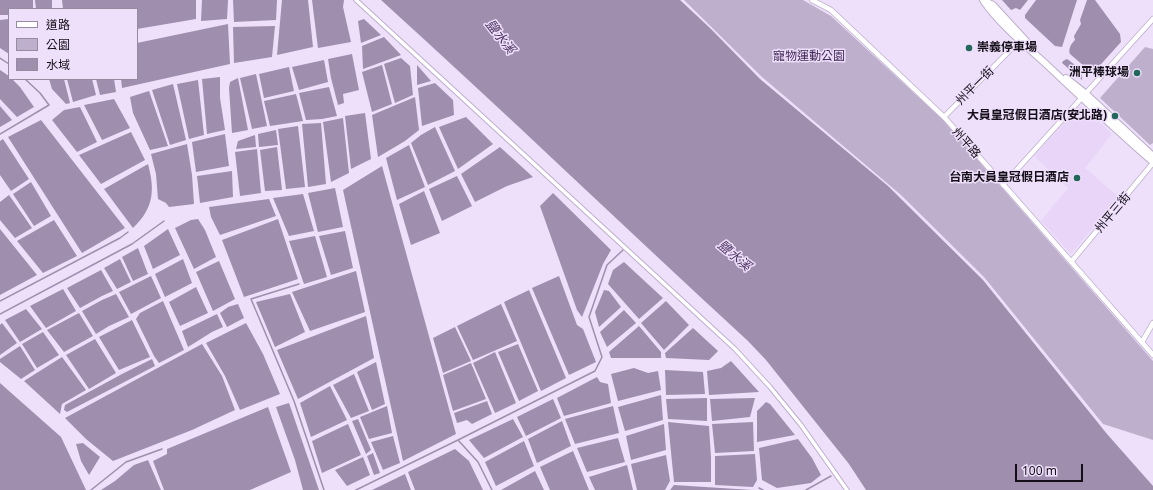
<!DOCTYPE html>
<meta charset="utf-8">
<style>
body{margin:0}
#map{position:relative;width:1153px;height:490px;overflow:hidden;background:#eedffb;font-family:"Noto Sans","Noto Sans TC",sans-serif}
canvas{display:block}
.legend{position:absolute;left:8px;top:8px;width:130px;height:72px;box-sizing:border-box;background:#eedffb;border:1px solid #968ba0;margin:0;padding:5px 7px;list-style:none;font-size:12px;color:#130e17}
.legend li{display:flex;align-items:center;gap:8px;height:20px}
.legend b{width:20px;border:1px solid #968ba0}
.scale{position:absolute;left:1015px;top:464px;width:68px;height:18px;box-sizing:border-box;border:2px solid #130e17;border-top:0;padding-left:5px;font-size:12px;line-height:14px;white-space:nowrap;color:#130e17;-webkit-text-stroke:3px #eedffb;paint-order:stroke}
</style>
<div id="map">
<canvas width="1153" height="490"></canvas>
<ul class="legend">
<li><b style="height:5px;background:#fff"></b>道路</li>
<li><b style="height:11px;background:#beb0cc"></b>公園</li>
<li><b style="height:11px;background:#9f8eae"></b>水域</li>
</ul>
<div class="scale">100 m</div>
</div>
<script>
const context = document.querySelector('canvas').getContext('2d');
context.lineJoin = 'round';
function fillPath(path, color) {
  context.fillStyle = color;
  context.fill(path, 'evenodd');
}
function trace(path, color, width, dash) {
  context.strokeStyle = color;
  context.lineWidth = width;
  context.lineCap = dash ? 'butt' : 'round';
  context.setLineDash(dash || []);
  context.stroke(path);
}
function label(font, color, halo, rows, align = 'center') {
  context.font = font + ' "Noto Sans","Noto Sans TC",sans-serif';
  context.lineWidth = 3;
  context.setLineDash([]);
  context.textBaseline = 'middle';
  context.strokeStyle = halo;
  context.fillStyle = color;
  for (const [text, x, y, turn = 0] of rows) {
    context.save();
    context.translate(x, y);
    context.rotate((+turn || 0) * Math.PI / 180);
    context.textAlign = isNaN(turn) ? turn : align;
    if (halo) context.strokeText(text, 0, 0);
    context.fillText(text, 0, 0);
    context.restore();
  }
}
const built = new Path2D(`
 M1078,107H1083L1112,134L1085,168L1119,197L1071,254L1041,221L1068,188L1034,156Z`);
const green = new Path2D(`
 M684,0H803L831,16L942,119L1153,361V440L1103,424L984,277L901,195L762,77Z
 M1145,47L1153,49V143L1150,145L1100,98Z`);
const water = new Path2D(`
 M0,0H33V9H9V15H0Z
 M35,0H52V9H36Z
 M62,0H196V19L137,29V9H63Z
 M202,0H228L227,19L201,21Z
 M233,0H277L276,20L234,22Z
 M282,0H308L313,47L277,55Z
 M312,0H344L343,7L351,42L318,48Z
 M381,0H680L711,29L760,79L888,186L983,280L1107,434L1153,486V490H866L849,464L766,360L748,341C625,228 505,112 381,0Z
 M1002,0H1028L1020,10L1016,8L1011,10Z
 M1036,0H1077L1062,47L1055,46L1025,18V15Z
 M1087,0H1095L1120,34L1121,42L1094,72H1091L1070,54C1068,49 1071,44 1075,40L1074,36L1081,24L1080,20Z
 M9,19V54L0,48V20Z
 M364,19L381,35L361,43L358,21Z
 M228,24L230,64L122,88L121,79H137V43Z
 M275,26L272,57L234,63L233,27Z
 M384,37L401,55L363,69L362,46Z
 M352,54L359,90L343,94L344,103L338,105L331,78L328,59Z
 M401,58L410,66L413,95L395,103L384,64Z
 M1067,59C1073,63 1084,71 1082,80L1062,63L1063,61Z
 M324,60L328,82L299,90L292,67Z
 M382,65L392,104L372,112L362,72Z
 M417,65L431,81L417,85Z
 M289,67L294,91L264,98L259,74Z
 M0,70L9,76V79H12L20,87L34,107L17,117L0,99Z
 M256,74L267,126L252,129L240,78Z
 M220,77V98L225,130L207,134L202,79Z
 M238,78L248,130L232,133L229,88L230,82Z
 M49,79H64L70,103L66,104L52,89Z
 M67,79H92L96,95L73,102Z
 M96,79H114L116,92L100,95Z
 M198,80L204,135L189,139L177,84Z
 M435,83L453,100L454,115L422,126L418,88Z
 M173,84L186,140L170,145L152,90Z
 M329,87L337,116L322,119L306,120L299,93Z
 M149,91L168,146L150,150L133,113L130,97Z
 M296,94L303,121L270,126L264,101Z
 M415,97L419,130L405,141L378,157L372,115Z
 M114,99L130,128L102,140L84,105Z
 M0,106L12,120L0,127Z
 M80,107L97,142L77,152L52,120L64,110Z
 M365,113L371,159L351,169L345,116Z
 M466,117L493,144L458,169L439,127Z
 M343,118L349,173L331,182L323,122Z
 M41,120L125,228L82,253L8,137Z
 M321,123L326,184L308,187L302,124Z
 M298,126L305,187L286,189L278,129Z
 M435,127L455,171L428,185L411,143L421,135Z
 M276,130L278,145L259,147L258,134Z
 M131,132L145,160L101,184L79,155Z
 M225,134L229,166L196,172L192,142Z
 M255,135L256,147L236,149L238,141Z
 M3,139L29,179L11,191L0,175V141Z
 M187,144L192,175L194,204L169,207L166,203L158,199L156,174L151,154Z
 M409,145L425,187L397,200L386,158Z
 M277,147L282,190L265,191L260,150Z
 M500,147L533,177L507,186L475,202L461,174Z
 M257,149L261,193L240,196L235,152Z
 M148,164C155,190 154,208 133,228L104,189Z
 M382,166L456,434L403,461L343,190Z
 M232,171L233,197L200,203L197,176Z
 M457,176L472,206L442,221L429,189Z
 M31,182L51,216L34,226L13,194Z
 M335,188L343,227L318,232L308,193Z
 M424,191L440,233L411,245L399,204Z
 M553,193L611,250L603,264L582,317L577,310L540,206Z
 M303,194L314,231L289,236L273,198Z
 M9,195L32,228L15,238L0,220V202Z
 M269,199L276,216L220,235L211,217L209,207Z
 M198,219L205,230L216,257L194,269L175,228L191,220Z
 M278,219L298,279L244,297L222,240Z
 M54,220L77,256L43,273L17,241Z
 M0,229L37,275L0,295Z
 M168,229L180,255L153,269L144,246Z
 M345,231L353,268L331,275L319,236Z
 M315,236L327,277L304,284L289,241Z
 M138,248L148,274L133,281L122,257Z
 M120,259L131,282L117,289L104,268Z
 M183,259L192,283L165,297L155,274Z
 M219,261L235,299L213,311L196,272Z
 M624,262L663,298L639,319L608,284L613,270Z
 M101,270L113,291L102,296L80,308L67,288Z
 M356,271L365,312L310,331L292,292Z
 M151,276L161,298L131,314L119,292Z
 M559,276L577,325L583,329L596,362L569,375L532,288Z
 M196,287L208,313L180,326L169,302Z
 M63,289L76,311L46,328L30,306Z
 M529,290L566,378L541,391L504,302Z
 M604,290L609,291L621,307L599,327L595,312Z
 M116,294L129,317L109,326L96,334L82,311L102,300Z
 M290,294L305,332L275,347L256,302Z
 M163,301L184,350L159,363L154,356L136,319L140,313Z
 M666,301L689,325L664,350L641,323Z
 M238,304L244,318L227,327L220,313L228,307Z
 M501,304L517,341L473,360L457,326Z
 M26,309L42,329L20,342L5,320Z
 M624,310L636,323L607,347L600,332Z
 M79,313L93,336L64,352L47,330Z
 M217,314L223,327L212,332L188,347L182,331Z
 M366,316L374,358L298,399L277,350Z
 M132,320L150,357L119,370L99,337Z
 M2,323L17,343L0,355V325Z
 M246,323L263,354L280,394L240,410L225,376L206,343Z
 M639,326L661,352V358H611L609,352Z
 M455,327L471,361L443,373L433,338Z
 M693,328L718,351L709,360L666,358L665,353Z
 M43,332L59,355L37,368L22,344Z
 M95,339L116,373L89,389L66,355Z
 M202,344L222,376L235,410L192,430L113,461L86,439L65,418Z
 M518,344L538,391L519,401L498,352Z
 M20,346L35,370L21,379L0,362V359Z
 M495,352L516,403L495,413L473,363Z
 M62,357L86,390L62,404L60,414L24,381Z
 M152,359L155,366L67,412L64,410L65,405L122,374Z
 M731,361L759,392L709,395L707,371L721,368Z
 M376,362L385,404L372,410L357,372Z
 M471,363L486,399L453,411L443,375Z
 M634,368L648,373L658,371L661,390L618,401L611,374Z
 M665,370L703,372L705,394L666,395Z
 M354,374L369,411L351,418L333,385Z
 M597,377L600,382L608,384L611,403L564,416L557,398Z
 M0,383L61,437L86,490H0Z
 M330,386L347,420L311,437L300,403Z
 M661,395L663,420L625,431L618,407Z
 M707,398V421L668,419L666,399Z
 M755,398L750,417L712,421L710,399Z
 M553,399L561,418L526,436L517,417Z
 M487,401L492,414L472,424L467,420L457,423L454,413Z
 M766,402L770,404L795,435L757,442V411Z
 M289,403L319,490H303L295,460L276,407Z
 M387,406L392,433L369,439L360,417Z
 M613,406L619,433L575,444L565,419Z
 M268,407L291,472L250,490H164L153,461L167,454V449Z
 M358,419L371,450L366,454L352,421Z
 M513,419L523,437L484,458L469,440Z
 M562,421L571,446L537,463L528,439Z
 M668,422L709,426L711,458V482H674Z
 M753,422L754,451L715,453L712,424Z
 M348,424L361,455L322,473L312,441Z
 M664,424L666,450L631,460L626,436Z
 M393,436L400,463L383,470L371,442Z
 M618,438L625,462L587,472L577,448Z
 M798,439L812,458L821,475L811,483L777,488L762,480L759,448Z
 M524,441L534,466L496,486L485,462Z
 M83,443L100,457L89,475L81,461L76,444Z
 M455,449L469,461L483,490H415L408,472Z
 M573,451L589,490H550L540,467Z
 M373,453L380,473L374,475L367,456Z
 M755,454L757,480L753,487L715,485V456Z
 M666,455L670,481L665,490H637L631,464Z
 M363,457L370,475L347,486L335,470Z
 M148,460L161,490H101L115,481L134,465Z
 M627,465L633,490H595L589,477Z
 M535,471L544,490H501Z
 M405,474L411,490H372Z
 M674,485L752,490H670Z`);
const stream = new Path2D(`
 M0,58L9,64
 M0,134L49,105L40,93L25,79
 M299,284L251,299L294,401L324,490
 M0,301L120,238L128,232
 M0,314L132,244L164,221
 M458,440L595,371L602,357L589,317L607,265L623,250
 M759,488L763,490
 M91,490L126,462L162,449
 M356,490L458,440L478,462L492,490
 M806,490L831,476`);
const pedestrian = new Path2D(`
 M356,0L735,349L770,387L801,425L847,490`);
const minor = new Path2D(`
 M812,0L831,10L945,118L1153,355
 M944,117L1022,38
 M1003,185L1153,19
 M1071,262L1153,163
 M1142,342L1153,323`);
const tertiary = new Path2D(`
 M983,0C999,24 1026,46 1047,65C1082,98 1117,131 1153,162
 M985,1L993,5L1028,43
 M1066,78L1085,93L1153,156`);
const markers = [
 [969,48,4,"#21675a"],
 [1137,73,4,"#21675a"],
 [1115,116,4,"#21675a"],
 [1077,178,4,"#21675a"]
];
const poiNames = [
 ["崇義停車場",977,48,"left"],
 ["洲平棒球場",1129,73],
 ["大員皇冠假日酒店(安北路)",1107,116],
 ["台南大員皇冠假日酒店",1069,178]
];
const parkNames = [
 ["寵物運動公園",809,57]
];
const streetNames = [
 ["州平一街",975,86,-45],
 ["州平路",966,143,49],
 ["州平三街",1113,213,-50]
];
const waterNames = [
 ["鹽水溪",500,37,52],
 ["鹽水溪",734,256,40]
];
fillPath(built, '#e8d5f8');
fillPath(green, '#beb0cc');
fillPath(water, '#9f8eae');
trace(stream, '#9f8eae', 1.5);
trace(pedestrian, '#bdafca', 5.5);
trace(minor, '#bdafca', 6);
trace(tertiary, '#bdafca', 8);
trace(pedestrian, '#fff', 3.5);
trace(minor, '#fff', 4.5);
trace(tertiary, '#fff', 6);
for (const [x, y, r, color] of markers) {
  const dot = new Path2D();
  dot.arc(x, y, r, 0, 2 * Math.PI);
  context.fillStyle = color;
  context.fill(dot);
  trace(dot, '#eedffb', 1.5);
}
label('bold 12px', '#130e17', '#eedffb', poiNames, 'right');
label('12px', '#402753', '#eedffb', parkNames);
label('12px', '#130e17', '#eedffb', streetNames);
label('italic 13px', '#4e3461', '#eedffb', waterNames);
</script>
